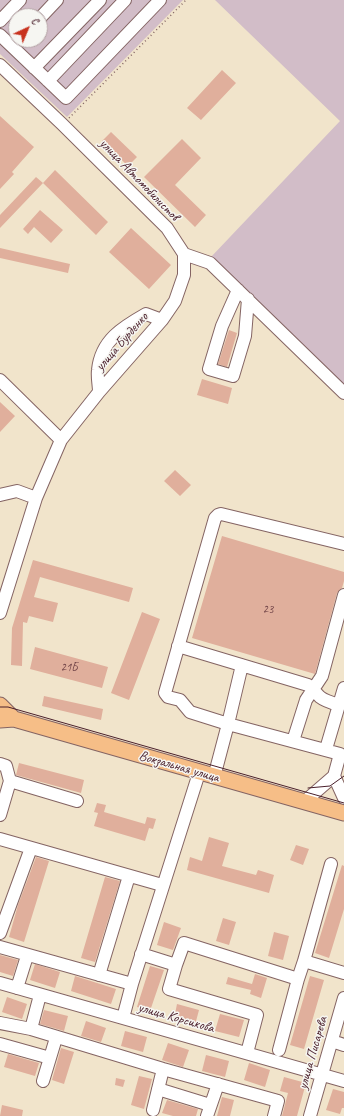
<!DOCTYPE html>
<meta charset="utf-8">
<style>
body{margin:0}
#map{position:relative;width:344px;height:1116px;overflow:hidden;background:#f1e4cb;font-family:Caveat,sans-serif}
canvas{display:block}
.north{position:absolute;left:8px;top:8px;width:40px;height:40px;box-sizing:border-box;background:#f6f6f2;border:1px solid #b1a0a2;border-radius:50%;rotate:44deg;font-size:11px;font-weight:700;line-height:16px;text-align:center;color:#4a1f2b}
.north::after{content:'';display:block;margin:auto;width:14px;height:18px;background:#c8321e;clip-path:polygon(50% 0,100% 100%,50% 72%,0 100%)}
</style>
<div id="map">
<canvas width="344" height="1116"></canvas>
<div class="north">С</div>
</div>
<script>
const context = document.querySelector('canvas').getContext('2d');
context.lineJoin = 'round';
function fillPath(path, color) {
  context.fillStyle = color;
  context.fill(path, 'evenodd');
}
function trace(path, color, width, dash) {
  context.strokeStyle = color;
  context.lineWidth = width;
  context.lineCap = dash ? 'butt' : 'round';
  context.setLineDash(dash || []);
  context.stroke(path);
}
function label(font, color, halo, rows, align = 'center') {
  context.font = font + ' Caveat,sans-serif';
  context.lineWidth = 3;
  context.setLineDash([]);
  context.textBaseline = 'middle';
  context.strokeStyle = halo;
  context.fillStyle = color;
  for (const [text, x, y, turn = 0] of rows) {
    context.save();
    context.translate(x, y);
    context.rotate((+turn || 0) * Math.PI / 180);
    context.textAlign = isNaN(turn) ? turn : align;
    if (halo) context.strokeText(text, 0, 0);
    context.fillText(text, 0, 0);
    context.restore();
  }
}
const industrial = new Path2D(`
 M0,0H183L67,117L0,54ZM16,16H40V40H16Z
 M215,0H344V387L211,257L340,121Z`);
const building = new Path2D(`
 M222,70L236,83L201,120L187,108Z
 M0,116L34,147L12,172L14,174L0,189Z
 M111,132L137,157L128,166L102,141Z
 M182,139L201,158L175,185L206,215L195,227L144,177Z
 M55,170L108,222L96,235L43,183Z
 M36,177L43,183L0,228V215Z
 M40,210L63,230L51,243L34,227L28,234L23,229Z
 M131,228L171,265L149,289L109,252Z
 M0,248L70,264L68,273L0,258Z
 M229,330L237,333L227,367L218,364Z
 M202,379L232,388L228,404L197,395Z
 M0,402L15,416L0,432Z
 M175,470L191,485L180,496L164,481Z
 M222,536L344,572V581L342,588L337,593L315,674L192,638Z
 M33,560L133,588L129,602L40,577L34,597L58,603L53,622L29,616L27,623L23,622L22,666L11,665L12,628Z
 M142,612L160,619L129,700L111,693Z
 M35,647L108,667L102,688L30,669Z
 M44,696L103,709L101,720L42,706Z
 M19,763L84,780L81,793L16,775Z
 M97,803L106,805L104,812L145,824L147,817L156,819L153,829L149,828L145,841L94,826L98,813L94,812Z
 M209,837L229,843L222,866L256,875L258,870L274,875L269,893L187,870L190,857L202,861Z
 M296,845L309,849L303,865L290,860Z
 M36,857L49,861L24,942L9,937L18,905Z
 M342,865L344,866V909L329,958L315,953Z
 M105,877L120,881L95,962L81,958Z
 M223,918L236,922L229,945L216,941Z
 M164,922L181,928L173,950L157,945Z
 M274,932L289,936L283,960L268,956Z
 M0,955L18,960L13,976L0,972Z
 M35,964L60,972L55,988L30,980Z
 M150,966L164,970L150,1011L137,1007Z
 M255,974L267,978L261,998L250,994L251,990L226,984L228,977L252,984Z
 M75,976L116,989L111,1004L71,991Z
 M310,976L324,980L304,1049L290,1045Z
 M7,997L27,1004L22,1019L2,1012Z
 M177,1004L199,1010L195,1025L174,1019Z
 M44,1010L68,1016L64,1031L40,1024Z
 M220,1014L244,1020L239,1037L215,1031Z
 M86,1021L106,1028L101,1042L81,1036Z
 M125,1031L147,1037L143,1052L121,1046Z
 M168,1043L189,1050L183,1067L162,1060Z
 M61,1048L74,1052L64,1084L52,1080Z
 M8,1054L39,1063L35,1076L4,1067Z
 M206,1055L229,1061L225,1077L202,1071Z
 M249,1063L270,1070L265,1087L244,1080Z
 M139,1076L152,1079L144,1109L131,1105Z
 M284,1077L306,1083L297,1116H282L288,1093L280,1091Z
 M116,1078L125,1080L123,1087L115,1085Z
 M333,1089L344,1092V1108H342L340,1114L326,1110Z
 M222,1097L234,1100L230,1116H217Z
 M167,1100L198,1109L196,1116H173L162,1113Z
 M2,1105L23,1110L22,1116H0Z`);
const path = new Path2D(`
 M69,118L186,0`);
const minor = new Path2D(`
 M40,18L57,0
 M0,21L20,0
 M0,35L66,98L160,0
 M0,65L62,124L167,228L184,254L210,263L344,393
 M34,68L100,0
 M48,81L125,0
 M238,290L222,326L209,369L233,376L245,336L248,299
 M0,380L61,440
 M99,392C99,385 97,377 98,370C101,340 123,327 146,314L162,320
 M0,495L17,491L36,498
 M0,613L36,498L61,440L99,392L162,320L175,301L184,275V254
 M178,646L308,685C313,689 316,693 320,697C325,701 332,703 339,705
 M242,665L228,724L190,712L180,700L168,697L165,693L215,518L218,515L221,514L344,544
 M293,741L306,700L322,676L344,595
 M326,749L344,688
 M0,764L6,766L10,781L0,815
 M214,777L228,724L340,754L334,776L344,798
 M10,781L77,801
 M304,802L334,776
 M0,839L162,885
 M0,933L31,848
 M0,947L132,984
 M141,954L176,965L184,943L298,979L304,961L344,973
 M304,961L331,864
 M176,965L169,989L257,1015L247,1053
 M99,975L129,876
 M0,983L344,1081
 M17,988L27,956
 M123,1018L132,984L199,773
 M0,1023L31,1029L163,1069L278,1101L274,1116
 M31,1029L40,995
 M332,1041L344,1045
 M0,1044L50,1058
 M279,1050L298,979
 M43,1081L56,1038
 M158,1089L210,1105
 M153,1110L163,1069
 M207,1116L218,1084
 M310,1116L344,998`);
const major = new Path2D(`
 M0,705L14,719
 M0,720L14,719L344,813`);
const tram = new Path2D(`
 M0,707H8L344,803
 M308,788L330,786L344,776`);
const numberNames = [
 ["23",268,610],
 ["21Б",69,668]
];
const streetNames = [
 ["улица Автомобилистов",139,180,46],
 ["улица Бурденко",122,342,-49],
 ["Вокзальная улица",179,767,16],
 ["улица Корсикова",176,1018,16],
 ["улица Писарева",313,1053,-74]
];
fillPath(industrial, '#d2bdc8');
fillPath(building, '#e0af9c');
trace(minor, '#846463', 14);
trace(major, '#846463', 17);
trace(path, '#846463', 1.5, [1, 3]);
trace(minor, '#fff', 12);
trace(major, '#f6be87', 15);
trace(tram, '#4a1f2b', 1);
label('12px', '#704347', null, numberNames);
label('14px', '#4a1f2b', '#f6f6f2', streetNames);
</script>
